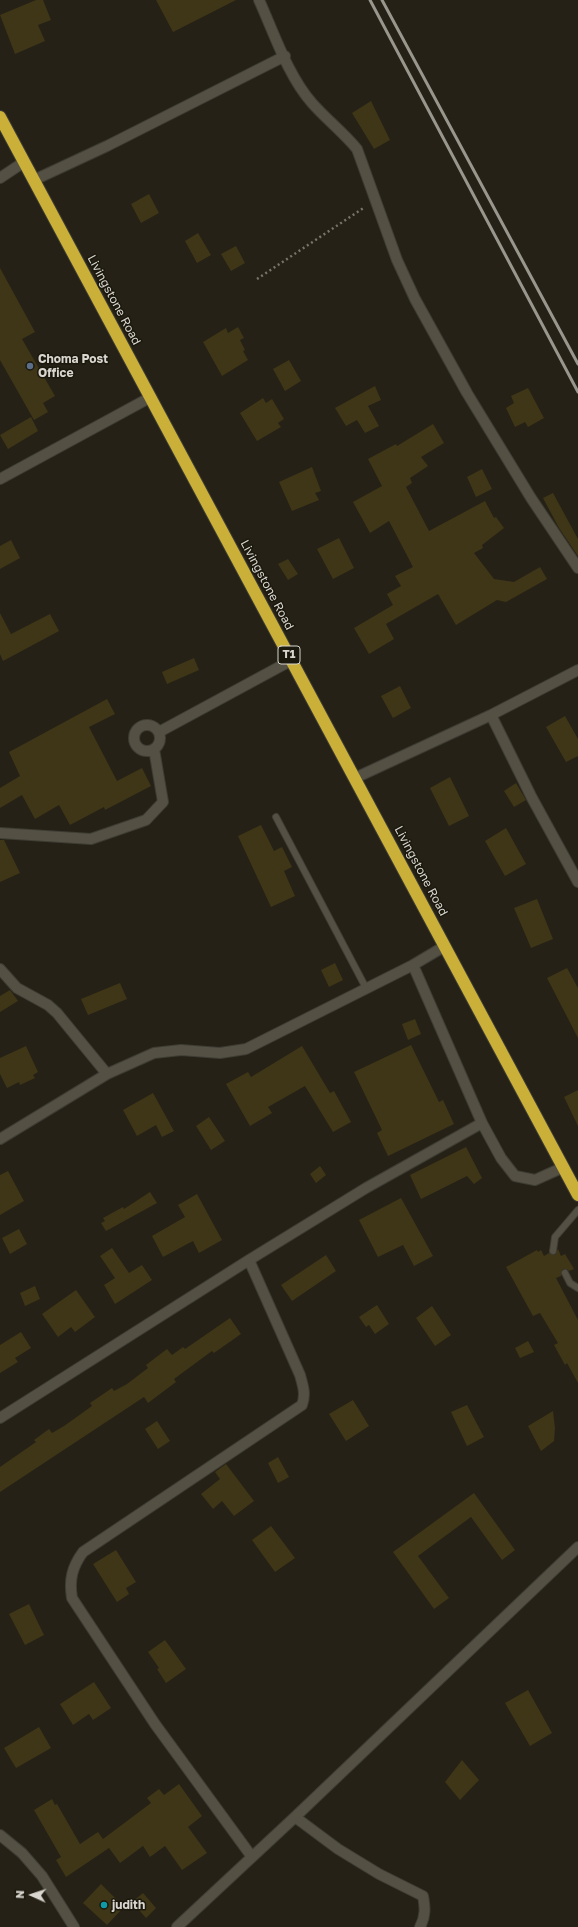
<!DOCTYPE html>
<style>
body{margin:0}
#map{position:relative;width:578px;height:1927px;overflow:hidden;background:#252116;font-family:"Golos Text",sans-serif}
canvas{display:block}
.north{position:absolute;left:12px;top:1875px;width:40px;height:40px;-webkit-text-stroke:3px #1b180d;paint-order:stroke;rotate:273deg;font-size:11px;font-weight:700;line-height:16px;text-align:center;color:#d8d6cf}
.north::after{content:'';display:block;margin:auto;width:14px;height:18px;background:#d8d6cf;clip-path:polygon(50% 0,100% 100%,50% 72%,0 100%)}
</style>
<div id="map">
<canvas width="578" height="1927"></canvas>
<div class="north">N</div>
</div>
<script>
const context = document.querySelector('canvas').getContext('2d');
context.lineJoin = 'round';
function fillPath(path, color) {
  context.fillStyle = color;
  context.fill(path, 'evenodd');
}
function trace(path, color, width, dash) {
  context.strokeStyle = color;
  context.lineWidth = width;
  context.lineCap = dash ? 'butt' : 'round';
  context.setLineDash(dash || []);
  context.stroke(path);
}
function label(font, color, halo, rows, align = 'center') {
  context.font = font + ' "Golos Text",sans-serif';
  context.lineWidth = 3;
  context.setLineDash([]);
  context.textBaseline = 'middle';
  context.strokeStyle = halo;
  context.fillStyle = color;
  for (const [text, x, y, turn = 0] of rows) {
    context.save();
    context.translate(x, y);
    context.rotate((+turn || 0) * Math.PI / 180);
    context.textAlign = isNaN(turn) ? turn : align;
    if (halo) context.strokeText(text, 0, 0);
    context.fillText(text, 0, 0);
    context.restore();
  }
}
const building = new Path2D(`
 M36,0H43L51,20L38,25L45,41L15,54L0,15Z
 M156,0H236L173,32Z
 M371,101L390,140L374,149L352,113Z
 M149,194L159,213L141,223L131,204Z
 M198,233L211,255L197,263L185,241Z
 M236,246L245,263L231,271L221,254Z
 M0,268L35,332L22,339L55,396L43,403L48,412L34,420L0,360Z
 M238,327L244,338L240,340L245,350L243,351L248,360L222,376L203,342L226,328L228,333Z
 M289,360L301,381L285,391L273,369Z
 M375,386L381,400L368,406L379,426L365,433L357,420L346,426L335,408Z
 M528,388L544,418L528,427L525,422L515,427L506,408L514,403L511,396Z
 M263,398L266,403L272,399L284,419L278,423L281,427L257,441L240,413Z
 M31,417L38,431L8,449L0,435Z
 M433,424L444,443L421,457L428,466L410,478L412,483L406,487L429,531L485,501L494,518L496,517L504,528L482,545L483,548L474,553L494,579L514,582L540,567L547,579L506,602L497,600L456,625L438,594L386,624L394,639L369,654L354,628L393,605L387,594L401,586L395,576L413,567L389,521L370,533L353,502L382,486L368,459L396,444L397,446Z
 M312,467L321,491L315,493L319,500L292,511L279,482Z
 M482,469L492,489L476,497L467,477Z
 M553,493L578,539V556L559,528L543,498Z
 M339,538L354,568L333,579L317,549Z
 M11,540L20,558L0,569V546Z
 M288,559L298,574L288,580L278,564Z
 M0,613L11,634L50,614L59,631L3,661L0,654Z
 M194,658L199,670L167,684L162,672Z
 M400,686L411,708L393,718L381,696Z
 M107,699L115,714L89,727L117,781L142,768L151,786L105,810L104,807L70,825L59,805L35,819L22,795L0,808V788L20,776L9,752Z
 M565,716L578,739V756L566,762L546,727Z
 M450,777L469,816L449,826L430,788Z
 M516,783L526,800L514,807L504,791Z
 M261,825L274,851L282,847L292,867L284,871L295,896L271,907L238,836Z
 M506,828L526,864L505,876L485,841Z
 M0,840H4L20,873L0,882Z
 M537,899L553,939L531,948L514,908Z
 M335,963L343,980L329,987L321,970Z
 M567,968L578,988V1038L547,978Z
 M120,983L127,999L88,1015L81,999Z
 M10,990L18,1001L0,1012V996Z
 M415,1019L421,1034L408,1040L402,1024Z
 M411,1045L439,1102L443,1100L454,1124L388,1156L377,1133L382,1130L354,1072Z
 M26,1046L38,1072L33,1075L35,1078L20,1085L19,1082L7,1088L0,1074V1058Z
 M302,1046L330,1093L334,1091L351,1122L333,1132L305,1086L268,1107L272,1113L250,1126L226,1084L248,1072L251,1077Z
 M578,1090V1126L564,1097Z
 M153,1093L174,1131L162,1137L156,1125L137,1136L123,1110Z
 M209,1117L225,1141L211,1150L196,1126Z
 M466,1147L482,1178L474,1184L467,1176L421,1199L410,1175Z
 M320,1166L326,1175L316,1183L310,1174Z
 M8,1171L24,1201L0,1215V1175Z
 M150,1192L157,1203L106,1231L101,1223L105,1221L103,1218L123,1207L124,1209Z
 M197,1194L222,1240L199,1253L193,1241L163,1257L152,1236L185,1217L178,1205Z
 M401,1198L433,1256L414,1266L403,1245L378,1257L359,1220Z
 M19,1229L27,1244L10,1254L2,1238Z
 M112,1248L129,1273L142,1265L152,1280L115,1304L104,1285L115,1278L100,1256Z
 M558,1249L561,1256L565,1254L574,1269L569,1271L567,1269H563L561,1276L556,1278L578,1320V1383L567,1363L565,1365L554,1345L558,1343L540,1313L533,1316L506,1267L537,1250L538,1252L541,1250L544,1256L549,1253L555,1255Z
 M326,1255L336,1271L292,1301L281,1285Z
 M35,1286L40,1299L25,1306L20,1293Z
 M76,1290L95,1317L75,1332L71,1327L58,1337L42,1314Z
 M377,1305L389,1324L375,1334L369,1325L366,1327L359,1317Z
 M432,1306L451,1335L435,1346L416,1318Z
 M230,1318L241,1334L214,1353L212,1351L174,1379L176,1382L148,1403L144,1397L0,1492V1467L36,1442L34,1440L49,1429L52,1433L64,1426L92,1406L90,1403L112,1388L114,1391L127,1384L148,1368L146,1365L167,1349L172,1355L183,1347L185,1349Z
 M21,1332L31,1348L15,1358L18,1362L0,1373V1345Z
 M528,1341L534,1352L520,1358L515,1348Z
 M353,1400L369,1426L346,1441L329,1414Z
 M467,1405L484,1437L467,1446L451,1412Z
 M553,1411L555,1428L554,1441L541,1451L528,1426Z
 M157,1421L170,1441L158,1449L145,1429Z
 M278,1457L289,1477L278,1483L268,1463Z
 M226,1464L254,1501L234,1516L222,1501L213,1509L201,1494L220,1479L215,1472Z
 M474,1493L515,1550L502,1560L471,1517L418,1556L449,1598L434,1609L393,1552Z
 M271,1526L295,1558L275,1572L252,1540Z
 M116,1550L136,1582L126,1588L129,1594L117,1602L93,1564Z
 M29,1604L44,1635L25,1645L9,1614Z
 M165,1640L186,1669L166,1683L157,1669L159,1668L148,1652Z
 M94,1682L111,1708L93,1720L89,1714L73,1725L60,1704Z
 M528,1690L552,1733L530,1746L505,1703Z
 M39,1727L51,1748L16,1768L4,1748Z
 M462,1760L479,1780L460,1800L445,1782Z
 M179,1784L202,1816L188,1827L207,1853L182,1870L165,1846L150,1857L143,1846L120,1863L109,1848L66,1877L56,1860L61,1857L34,1810L52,1799L55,1805L57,1804L80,1844L98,1832L103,1839L151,1803L147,1798L159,1789L164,1795Z
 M101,1884L124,1907L107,1925L83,1903Z
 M143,1893L156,1908L146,1918L132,1902Z`);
const path = new Path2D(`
 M257,279L365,207`);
const lane = new Path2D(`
 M276,817L366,988
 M553,1251L555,1237L578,1210
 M565,1273L570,1283L578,1288`);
const street = new Path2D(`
 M259,0C274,33 288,76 312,103C326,119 343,132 357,149L397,260L415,299L467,393L531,498L578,568
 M0,178L24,162
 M34,180L107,146L285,56
 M0,479L151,397
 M491,715L532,798L578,882
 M134 738a13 13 0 1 1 26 0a13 13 0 1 1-26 0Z
 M159,732L292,660
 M355,778L491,715L578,670
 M0,833L91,839L146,820L163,802L154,749
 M413,965L482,1123L501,1158L515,1176L535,1180L564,1167
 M0,969L17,988L48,1005L57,1013L107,1074
 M0,1139L107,1074L154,1053L181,1050L220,1053L246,1049L413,965L445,946
 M249,1260L300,1375C303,1386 306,1394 302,1405L83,1552C72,1567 69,1580 72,1598L155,1724L252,1857
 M0,1418L249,1260L366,1188L482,1123
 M295,1817L338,1849L379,1874L423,1896C425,1907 426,1916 420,1927
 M0,1835L22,1853L42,1876L74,1927
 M177,1927L295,1817L578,1547`);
const highway = new Path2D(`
 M0,117L578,1195`);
const rail = new Path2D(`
 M370,0L578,392
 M382,0L578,364`);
const markers = [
 [30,366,4,"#5c6f8a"],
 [104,1905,4,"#0f9aa8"]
];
const shields = [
 [289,655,22]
];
const shieldNames = [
 ["T1",289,655]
];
const streetNames = [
 ["Livingstone Road",114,300,62],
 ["Livingstone Road",267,585,62],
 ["Livingstone Road",421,871,62]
];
const poiNames = [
 ["Choma Post",38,359],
 ["Office",38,373],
 ["judith",112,1905]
];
fillPath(building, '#3f3617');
trace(lane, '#3e3c34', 8);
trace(street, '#3e3c34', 12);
trace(highway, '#3e3c34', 14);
trace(path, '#77746b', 2.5, [2, 3]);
trace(lane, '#545044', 6);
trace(street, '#545044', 10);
trace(highway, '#cab039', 12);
trace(rail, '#98968d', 3);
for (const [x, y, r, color] of markers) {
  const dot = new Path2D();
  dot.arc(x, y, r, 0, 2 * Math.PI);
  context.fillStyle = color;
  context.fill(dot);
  trace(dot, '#1b180d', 1.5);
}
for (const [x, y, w] of shields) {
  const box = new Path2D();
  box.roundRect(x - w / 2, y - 9, w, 18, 3);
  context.fillStyle = '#1b180d';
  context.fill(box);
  trace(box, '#d8d6cf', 1);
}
label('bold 11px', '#d8d6cf', null, shieldNames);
label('12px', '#d8d6cf', '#1b180d', streetNames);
label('bold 12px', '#d8d6cf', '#1b180d', poiNames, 'left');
</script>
